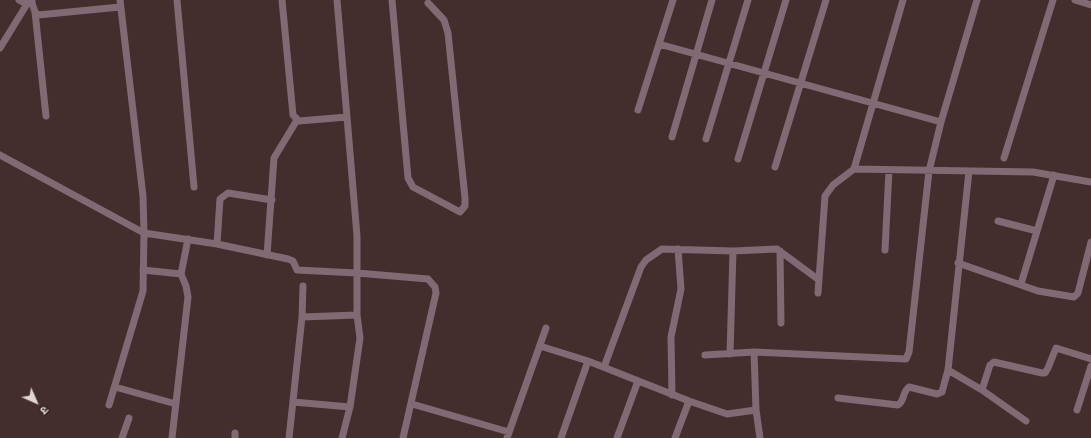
<!DOCTYPE html>
<meta charset="utf-8">
<style>
body{margin:0}
#map{position:relative;width:1091px;height:438px;overflow:hidden;background:#432d2d;font-family:Cabin,"Noto Sans Devanagari",sans-serif}
canvas{display:block}
.north{position:absolute;left:16px;top:382px;width:40px;height:40px;-webkit-text-stroke:3px #382323;paint-order:stroke;rotate:135deg;font-size:11px;font-weight:700;line-height:16px;text-align:center;color:#e5d6d6}
.north::after{content:'';display:block;margin:auto;width:14px;height:18px;background:#e5d6d6;clip-path:polygon(50% 0,100% 100%,50% 72%,0 100%)}
</style>
<div id="map">
<canvas width="1091" height="438"></canvas>
<div class="north">उ</div>
</div>
<script>
const context = document.querySelector('canvas').getContext('2d');
context.lineJoin = 'round';
function trace(path, color, width, dash) {
  context.strokeStyle = color;
  context.lineWidth = width;
  context.lineCap = dash ? 'butt' : 'round';
  context.setLineDash(dash || []);
  context.stroke(path);
}
const street = new Path2D(`
 M19,0L27,4
 M31,0L35,12L38,15L120,7
 M177,0L194,187
 M282,0L293,115L299,121L347,117L337,0
 M392,0L408,178L413,187L460,212L465,206V198L448,33L444,20L428,3
 M1075,0L1091,5
 M35,12L46,116
 M659,44L941,122
 M0,48L27,4L32,1
 M638,110L673,0
 M672,137L712,0
 M706,139L748,0
 M0,155L144,233L217,244L288,259L293,261L297,270L357,273L428,279L435,287L436,293L403,438
 M1004,158L1053,0
 M738,159L786,0
 M775,167L826,0
 M854,169L903,0
 M998,221L1037,231
 M217,244L220,199L228,193L272,200
 M885,250L889,170
 M780,251L781,323
 M267,255L274,158L297,120
 M958,263L1038,291L1074,297L1078,293L1091,242
 M143,270L181,274
 M1021,284L1054,175
 M818,293L825,196L833,185L854,169L1033,172L1091,182
 M302,317L357,315
 M540,346L588,361
 M754,352L756,410L760,438
 M730,354L733,251
 M705,355L754,352L906,359L909,352L929,171L941,122L977,0
 M604,367L641,267L646,260L662,249L733,251L777,249L819,280
 M948,370L982,390L1026,421
 M115,387L176,404
 M982,390L990,365L994,362L1042,373H1045L1048,368L1056,348L1091,359
 M672,395L671,337L681,289L678,249
 M838,398L898,405C905,401 902,392 909,387L937,394L942,392L948,370L969,171
 M293,402L350,407
 M412,404L509,432
 M109,405L143,291L144,233L143,196L120,0
 M1077,410L1091,366
 M122,438L129,418
 M172,438L188,297L186,286L181,274L188,239
 M235,438V433
 M289,438L302,317L303,286
 M342,438L350,407L360,338L357,315V236L347,117
 M507,438L546,328
 M561,438L588,361L689,401L727,414L756,410
 M617,438L638,381
 M675,438L689,401`);
trace(street, '#816a73', 7);
</script>
